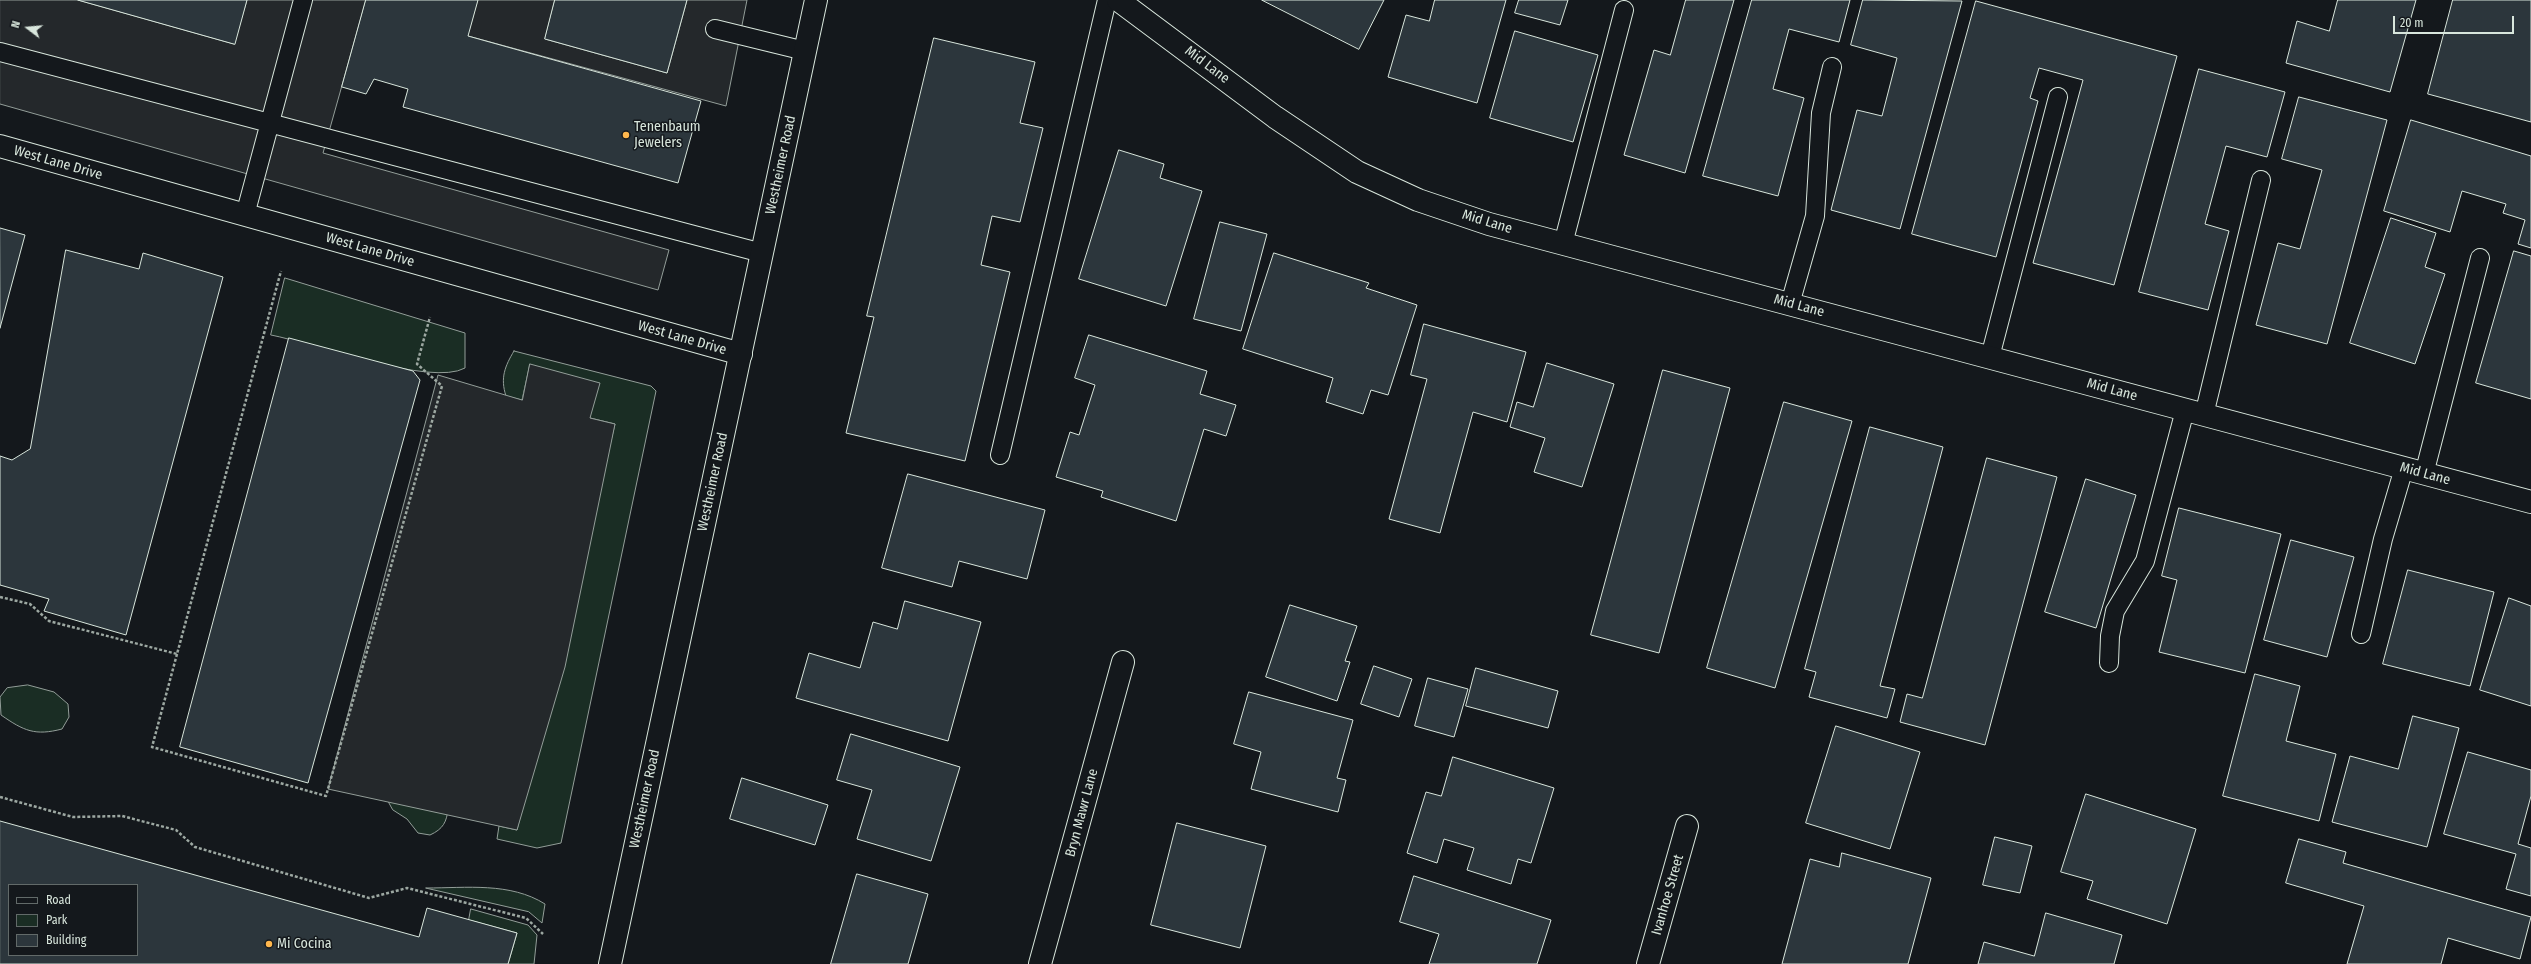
<!DOCTYPE html>
<style>
body{margin:0}
#map{position:relative;width:2531px;height:964px;overflow:hidden;background:#14181c;font-family:"Fira Sans Condensed",sans-serif}
canvas{display:block}
.legend{position:absolute;left:8px;top:884px;width:130px;height:72px;box-sizing:border-box;background:#14181c;border:1px solid #626a69;margin:0;padding:5px 7px;list-style:none;font-size:12px;color:#d8e6dc}
.legend li{display:flex;align-items:center;gap:8px;height:20px}
.legend b{width:20px;border:1px solid #626a69}
.north{position:absolute;left:8px;top:8px;width:40px;height:40px;-webkit-text-stroke:3px #14181c;paint-order:stroke;rotate:286deg;font-size:11px;font-weight:700;line-height:16px;text-align:center;color:#d8e6dc}
.north::after{content:'';display:block;margin:auto;width:14px;height:18px;background:#d8e6dc;clip-path:polygon(50% 0,100% 100%,50% 72%,0 100%)}
.scale{position:absolute;left:2393px;top:16px;width:121px;height:18px;box-sizing:border-box;border:2px solid #d8e6dc;border-top:0;padding-left:5px;font-size:12px;line-height:14px;white-space:nowrap;color:#d8e6dc;-webkit-text-stroke:3px #14181c;paint-order:stroke}
</style>
<div id="map">
<canvas width="2531" height="964"></canvas>
<ul class="legend">
<li><b style="height:5px;background:#14181c"></b>Road</li>
<li><b style="height:11px;background:#1a2d24"></b>Park</li>
<li><b style="height:11px;background:#2c363c"></b>Building</li>
</ul>
<div class="north">N</div>
<div class="scale">20 m</div>
</div>
<script>
const context = document.querySelector('canvas').getContext('2d');
context.lineJoin = 'round';
function fillPath(path, color) {
  context.fillStyle = color;
  context.fill(path, 'evenodd');
}
function trace(path, color, width, dash) {
  context.strokeStyle = color;
  context.lineWidth = width;
  context.lineCap = dash ? 'butt' : 'round';
  context.setLineDash(dash || []);
  context.stroke(path);
}
function label(font, color, halo, rows, align = 'center') {
  context.font = font + ' "Fira Sans Condensed",sans-serif';
  context.lineWidth = 3;
  context.setLineDash([]);
  context.textBaseline = 'middle';
  context.strokeStyle = halo;
  context.fillStyle = color;
  for (const [text, x, y, turn = 0] of rows) {
    context.save();
    context.translate(x, y);
    context.rotate((+turn || 0) * Math.PI / 180);
    context.textAlign = isNaN(turn) ? turn : align;
    if (halo) context.strokeText(text, 0, 0);
    context.fillText(text, 0, 0);
    context.restore();
  }
}
const green = new Path2D(`
 M285,278L465,333V368C431,387 313,343 271,335Z
 M514,351L651,386L656,391L561,843L537,848L497,839L499,826L517,830L615,424L590,418L530,364L522,400L506,396C500,378 505,366 514,351Z
 M28,685L54,692L68,704L69,717L62,729C35,736 24,731 1,715L0,697L7,688Z
 M386,797L448,808C447,822 443,829 430,835L418,833L407,819L393,810Z
 M426,888C467,888 510,882 545,904L542,923L529,912Z
 M471,909L528,925L537,935L534,964H508L517,933L469,920Z`);
const parking = new Path2D(`
 M0,0H78L234,44L247,0H366L323,153L669,250L658,290L0,104Z
 M478,0H555L545,39L667,73L687,0H747L726,106L468,36Z
 M530,364L600,383L590,418L615,424L565,667L517,830L328,789L438,375L522,400Z`);
const building = new Path2D(`
 M78,0H247L235,44Z
 M366,0H478L468,36L701,101L678,183L403,107L408,89L374,79L366,94L342,87Z
 M555,0H687L667,73L545,39Z
 M1262,0H1384L1359,49Z
 M1435,0H1506L1477,103L1388,77L1406,15L1429,21Z
 M1519,0H1568L1560,25L1515,13Z
 M1686,0H1734L1685,173L1624,155L1654,50L1670,55Z
 M1752,0H1850L1839,42L1789,29L1773,89L1804,98L1778,196L1703,176Z
 M1863,0L1962,1L1900,229L1831,210L1857,110L1882,116L1897,58L1851,45Z
 M2338,0H2416L2390,92L2286,63L2297,21L2329,31Z
 M2453,0H2531V122L2428,94Z
 M1976,1L2177,56L2114,285L2033,263L2083,80L2039,68L2030,98L2038,101L1996,257L1912,234Z
 M1515,31L1598,55L1573,142L1490,118Z
 M934,38L1035,62L1020,123L1043,128L1020,222L992,216L981,265L1010,272L965,461L846,433L874,317L867,316Z
 M2199,69L2285,92L2267,157L2226,146L2205,224L2229,231L2208,310L2139,292Z
 M2299,97L2387,120L2327,344L2256,325L2278,243L2300,249L2322,170L2282,159Z
 M2411,120L2531,156V248L2518,244L2525,220L2503,213L2506,204L2462,191L2450,232L2384,211Z
 M1119,150L1164,164L1160,178L1202,191L1166,306L1079,279Z
 M2391,218L2436,233L2425,267L2445,274L2415,364L2350,343Z
 M1220,222L1267,234L1241,331L1194,319Z
 M0,228L25,235L0,328Z
 M66,250L139,269L143,253L223,277L126,635L44,611L49,599L0,585V456L12,460L30,449Z
 M2514,251L2531,256V399L2476,383Z
 M1274,253L1369,283L1366,288L1417,305L1388,395L1371,390L1363,414L1326,402L1333,378L1243,349Z
 M1424,324L1526,352L1507,422L1473,412L1440,533L1389,519L1427,379L1411,375Z
 M1089,335L1207,371L1200,394L1236,405L1226,436L1204,429L1176,521L1101,497L1103,491L1056,477L1070,432L1079,435L1095,385L1075,378Z
 M289,338L413,371L420,380L308,783L180,747Z
 M1547,363L1614,384L1582,487L1534,472L1545,438L1510,427L1517,402L1533,407Z
 M1663,370L1730,388L1659,653L1591,635Z
 M1784,402L1852,421L1775,688L1707,668Z
 M1870,427L1943,447L1880,686L1895,689L1887,718L1809,697L1816,672L1805,669Z
 M1987,458L2057,477L1985,745L1900,722L1907,694L1922,698Z
 M908,474L1045,510L1027,579L959,561L952,587L882,568Z
 M2086,479L2136,495L2096,628L2045,612Z
 M2179,508L2281,534L2245,673L2159,652L2177,580L2162,576Z
 M2291,540L2354,557L2327,657L2264,640Z
 M2408,570L2494,592L2470,686L2383,664Z
 M2509,598L2531,606V706L2480,690Z
 M905,601L981,622L948,741L796,698L809,653L860,668L873,622L897,629Z
 M1290,605L1357,626L1345,661L1350,662L1337,701L1266,677Z
 M1374,666L1412,679L1399,717L1361,704Z
 M1476,668L1558,691L1548,728L1466,706Z
 M2255,674L2300,686L2286,741L2336,754L2319,821L2223,796Z
 M1428,678L1468,689L1454,737L1415,726Z
 M1249,692L1353,720L1337,778L1346,780L1338,812L1251,789L1261,752L1234,744Z
 M2413,716L2459,728L2427,847L2332,822L2350,756L2398,769Z
 M1836,726L1920,752L1890,849L1806,823Z
 M851,734L960,767L931,861L857,839L872,790L837,780Z
 M2468,752L2531,770V796L2518,844L2531,848V896L2506,889L2516,854L2444,834Z
 M1453,757L1554,788L1531,863L1518,859L1511,884L1467,870L1474,848L1444,839L1437,863L1407,853L1426,792L1441,796Z
 M742,778L828,805L815,845L730,819Z
 M2086,794L2196,829L2167,924L2087,899L2093,881L2061,872Z
 M0,821L419,937L427,908L517,933L508,964H0ZM9,885H137V955H9Z
 M1177,823L1266,846L1240,948L1151,925Z
 M1995,837L2032,846L2020,893L1983,885Z
 M2299,839L2346,852L2343,863L2531,917L2520,959L2448,938L2441,964H2347L2364,906L2286,883Z
 M1842,853L1931,878L1908,964H1782L1810,859L1839,867Z
 M857,874L928,894L908,964H831Z
 M1414,876L1551,920L1537,964H1429L1439,934L1400,922Z
 M2046,913L2122,935L2114,964H1978L1984,942L2034,956Z`);
const path = new Path2D(`
 M0,597L30,604L49,621L177,654L281,271
 M177,654L152,747L326,796L442,386L417,364L430,317
 M0,797L73,817L122,816L176,830L195,847L369,898L407,888L526,918L543,934`);
const service = new Path2D(`
 M715,29L805,51
 M0,52L762,253
 M245,215L303,0
 M1563,244L1624,10
 M1790,304L1815,216L1821,113L1832,67
 M1990,357L2058,97
 M2204,415L2261,180
 M1000,455L1107,0
 M2424,474L2480,258
 M2361,634L2383,539L2404,468
 M2109,663L2110,636L2115,611L2145,561L2185,410`);
const minor = new Path2D(`
 M0,146L741,354
 M1040,964L1123,662
 M1648,964L1687,826`);
const tertiary = new Path2D(`
 M1118,0L1275,117L1357,172L1418,200L1489,224L2531,502`);
const primary = new Path2D(`
 M610,964L816,0`);
const markers = [
 [626,135,4,"#ffb74d"],
 [269,944,4,"#ffb74d"]
];
const streetNames = [
 ["Mid Lane",1207,65,37],
 ["West Lane Drive",58,163,16],
 ["Westheimer Road",781,165,-78],
 ["Mid Lane",1487,222,17],
 ["West Lane Drive",370,250,16],
 ["Mid Lane",1799,306,15],
 ["West Lane Drive",682,338,16],
 ["Mid Lane",2112,390,15],
 ["Mid Lane",2425,474,15],
 ["Westheimer Road",713,482,-78],
 ["Westheimer Road",645,799,-78],
 ["Bryn Mawr Lane",1082,813,-75],
 ["Ivanhoe Street",1668,895,-74]
];
const poiNames = [
 ["Tenenbaum",634,127],
 ["Jewelers",634,143],
 ["Mi Cocina",277,944]
];
fillPath(green, '#1a2d24');
trace(green, '#939e99', 1);
fillPath(parking, '#24282b');
trace(parking, '#939e99', 1);
fillPath(building, '#2c363c');
trace(building, '#d8e6dc', 1);
trace(service, '#d8e6dc', 20);
trace(minor, '#d8e6dc', 24);
trace(tertiary, '#d8e6dc', 24);
trace(primary, '#d8e6dc', 24);
trace(path, '#9da8a2', 2.5, [3, 2]);
trace(service, '#14181c', 18);
trace(minor, '#14181c', 22);
trace(tertiary, '#14181c', 22);
trace(primary, '#14181c', 22);
for (const [x, y, r, color] of markers) {
  const dot = new Path2D();
  dot.arc(x, y, r, 0, 2 * Math.PI);
  context.fillStyle = color;
  context.fill(dot);
  trace(dot, '#14181c', 1.5);
}
label('14px', '#d8e6dc', '#14181c', streetNames);
label('14px', '#d8e6dc', '#14181c', poiNames, 'left');
</script>
